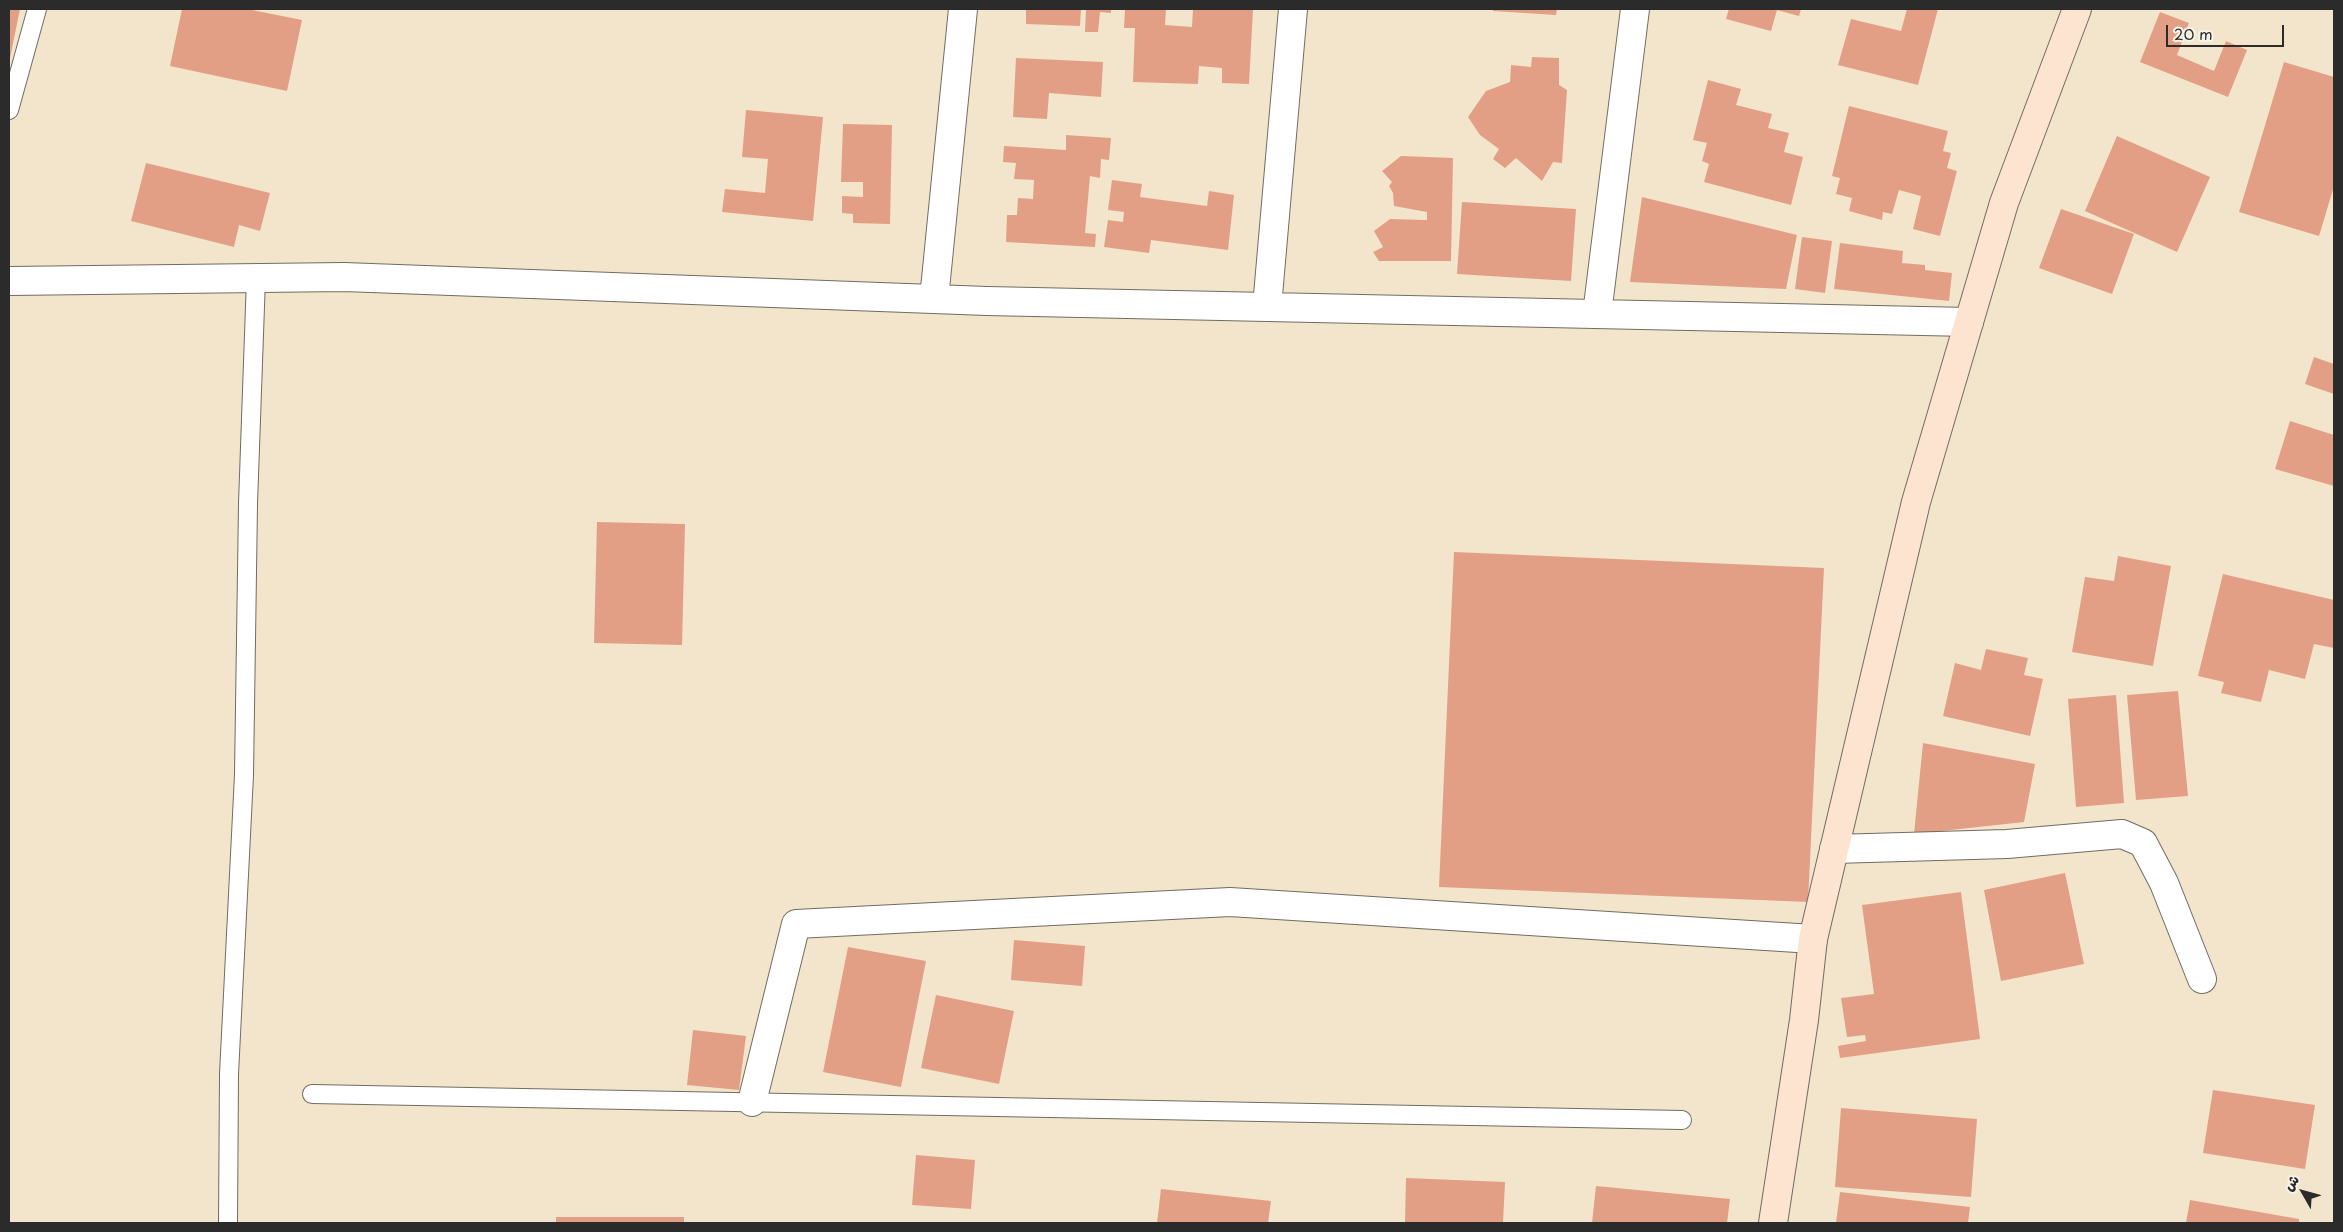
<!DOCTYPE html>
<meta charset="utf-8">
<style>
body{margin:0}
#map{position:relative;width:2343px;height:1232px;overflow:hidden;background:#f2e5cb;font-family:"Playpen Sans","Playpen Sans Arabic",sans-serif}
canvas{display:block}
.frame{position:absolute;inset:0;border:10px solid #2b2b2b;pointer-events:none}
.north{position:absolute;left:2278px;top:1167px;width:50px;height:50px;-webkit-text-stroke:4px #f7f3e8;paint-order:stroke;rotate:308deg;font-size:14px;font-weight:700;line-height:20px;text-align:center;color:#2b2b2b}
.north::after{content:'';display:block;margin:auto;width:18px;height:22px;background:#2b2b2b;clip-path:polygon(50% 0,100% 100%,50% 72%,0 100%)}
.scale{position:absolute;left:2166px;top:25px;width:118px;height:22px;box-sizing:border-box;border:2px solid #2b2b2b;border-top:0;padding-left:6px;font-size:15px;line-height:18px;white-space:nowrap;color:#2b2b2b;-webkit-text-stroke:4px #f7f3e8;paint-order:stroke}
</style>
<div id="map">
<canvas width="2343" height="1232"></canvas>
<div class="frame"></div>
<div class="north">ش</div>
<div class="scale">20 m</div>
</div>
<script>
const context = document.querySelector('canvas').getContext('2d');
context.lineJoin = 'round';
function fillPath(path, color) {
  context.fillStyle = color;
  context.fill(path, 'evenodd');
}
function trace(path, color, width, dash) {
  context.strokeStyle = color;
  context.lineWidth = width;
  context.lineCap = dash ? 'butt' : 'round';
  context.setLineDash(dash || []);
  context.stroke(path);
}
const building = new Path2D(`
 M9,9H20L10,58H9Z
 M182,9H247L302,20L287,91L170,66Z
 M1026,9H1081L1080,26L1026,24Z
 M1086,9H1111V13L1100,12L1098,32H1085Z
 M1125,9H1166L1165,25L1192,27L1193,9H1253L1249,84L1222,83V68L1199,66L1198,84L1133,82L1135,28H1124Z
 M1493,9H1557L1556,15L1493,11Z
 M1729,9H1801L1799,16L1777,10L1771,31L1726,19Z
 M1907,9H1938L1918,85L1838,65L1851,19L1901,31Z
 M2160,12L2189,23L2177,55L2214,71L2226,41L2247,50L2228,97L2140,62Z
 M1532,57L1559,58V85L1567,90L1562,163L1553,162L1542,181L1516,158L1505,168L1493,159L1499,149L1480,135L1468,117L1486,91L1510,82L1511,65L1531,67Z
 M1016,58L1103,62L1101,97L1049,93L1047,119L1013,117Z
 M2284,62L2334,77V186L2319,236L2239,212Z
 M1708,80L1741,89L1736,105L1772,114L1768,128L1789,133L1784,152L1803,157L1791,205L1704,182L1709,164L1702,161L1707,143L1693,140Z
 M1849,106L1948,131L1943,151L1951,153L1947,168L1957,171L1940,236L1913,229L1921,196L1899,190L1892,214L1883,212L1882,220L1849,211L1852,198L1836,194L1840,178L1832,176Z
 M746,110L823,117L813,221L722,212L725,189L765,193L768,159L742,157Z
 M843,124L892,125L890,224L853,223V214L842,213V196L863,197V182H841Z
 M1066,135L1111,138L1109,160L1101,159L1100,178L1090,176L1085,233L1096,234L1095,247L1006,242L1007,215H1017L1018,198L1033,199L1034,180L1014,179L1016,163L1003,162L1004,146L1066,150Z
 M2117,136L2210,177L2177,252L2085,211Z
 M1401,156L1453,158L1451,261H1379L1373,252L1383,247L1374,231L1390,219L1427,220V212L1394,206L1393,193L1389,186L1392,182L1382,171Z
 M146,163L270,193L260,231L239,225L234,247L131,221Z
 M1112,180L1142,184L1140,197L1207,206L1209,191L1234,195L1228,250L1151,240L1149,253L1104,247L1108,220L1123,222L1124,212L1108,210Z
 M1642,197L1797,235L1786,289L1630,282Z
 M1462,202L1576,209L1571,281L1457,274Z
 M2061,209L2134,234L2112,294L2039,268Z
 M1802,237L1832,241L1825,293L1795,289Z
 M1840,243L1903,251L1902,263L1925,265V270L1952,273L1949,301L1834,289Z
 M2314,357L2334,364V394L2305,384Z
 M2290,421L2334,435V486L2275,469Z
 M597,522L685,524L682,645L594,643Z
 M1454,552L1824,568L1808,902L1439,887Z
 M2118,556L2171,566L2153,666L2072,652L2085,577L2114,581Z
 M2223,574L2334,600V648L2314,644L2305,679L2269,670L2261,702L2221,693L2224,682L2198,676Z
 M1986,649L2028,658L2024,675L2043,679L2030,736L1943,716L1955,663L1981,670Z
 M2178,691L2188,796L2136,800L2127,695Z
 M2116,695L2124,803L2076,807L2068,699Z
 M1923,743L2035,764L2024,822L1914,834Z
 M2065,873L2084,964L2001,981L1984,890Z
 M1961,892L1980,1039L1840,1058L1838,1046L1866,1041L1865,1035L1847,1037L1841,998L1874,994L1862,905Z
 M1014,940L1085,946L1082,986L1011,980Z
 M848,947L926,961L901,1087L823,1072Z
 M936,995L1014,1011L999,1084L921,1068Z
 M693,1030L746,1036L739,1090L687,1085Z
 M2213,1090L2315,1105L2305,1169L2203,1153Z
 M1841,1108L1977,1119L1971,1197L1835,1187Z
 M916,1155L975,1160L971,1209L912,1205Z
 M1406,1178L1505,1182L1503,1223H1405Z
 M1596,1186L1730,1199L1727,1223H1592Z
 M1161,1189L1271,1201L1268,1223H1157Z
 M1840,1192L1970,1207L1968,1223H1836Z
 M2190,1200L2299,1219V1223H2186Z
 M556,1217H684V1223H556Z`);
const lane = new Path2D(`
 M9,110L37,9
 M312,1094L1682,1120
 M228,1223L229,1074L244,775L248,504L256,278`);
const street = new Path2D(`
 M9,281L344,277L987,301L1969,322
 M934,299L963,9
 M1267,307L1293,9
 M1597,314L1635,9
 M1834,849L2007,844L2122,834L2143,843L2164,883L2202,979
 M752,1102L796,924L1230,902L1813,939`);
const secondary = new Path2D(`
 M1773,1223L1804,1020L1813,939L1916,502L2004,203L2077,9`);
fillPath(building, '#e39f85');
trace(lane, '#716c63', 20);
trace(street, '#716c63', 30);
trace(secondary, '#716c63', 30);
trace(lane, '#fff', 18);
trace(street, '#fff', 28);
trace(secondary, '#fde4d1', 28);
</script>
